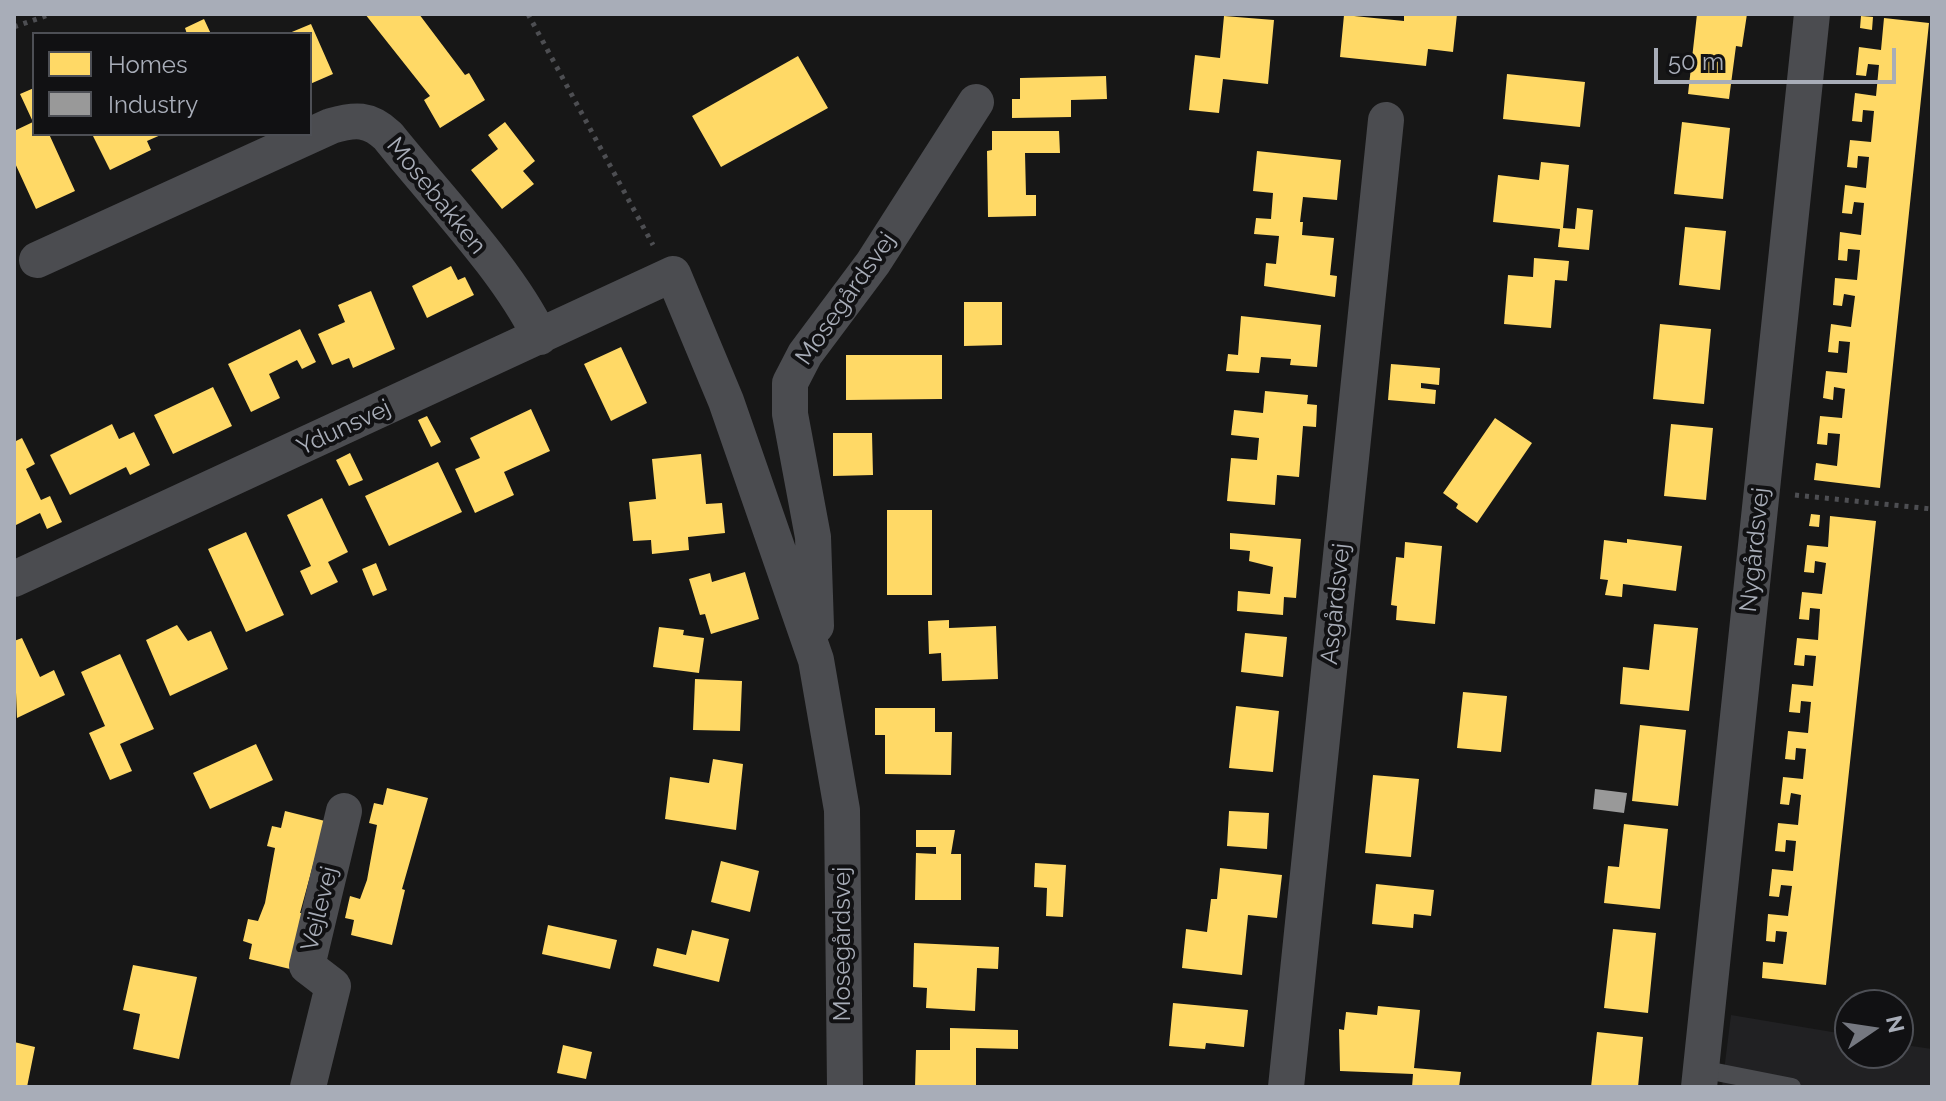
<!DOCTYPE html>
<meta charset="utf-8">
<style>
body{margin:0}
#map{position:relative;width:1946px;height:1101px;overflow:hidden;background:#171717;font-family:Raleway,sans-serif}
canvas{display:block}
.frame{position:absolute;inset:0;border:16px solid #a8adb8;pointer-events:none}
.legend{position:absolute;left:32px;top:32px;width:280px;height:104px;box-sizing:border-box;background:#111113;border:2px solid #4d4f55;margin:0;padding:10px 14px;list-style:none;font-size:24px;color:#a8adb8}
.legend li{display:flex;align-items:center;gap:16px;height:40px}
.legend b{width:40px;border:2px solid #4d4f55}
.north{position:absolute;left:1834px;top:989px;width:80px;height:80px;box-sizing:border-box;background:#111113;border:2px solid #4d4f55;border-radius:50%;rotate:77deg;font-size:22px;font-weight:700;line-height:32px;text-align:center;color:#a8adb8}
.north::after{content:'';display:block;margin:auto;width:28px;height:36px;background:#757880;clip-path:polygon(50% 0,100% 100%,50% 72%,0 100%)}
.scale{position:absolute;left:1654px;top:48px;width:242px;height:36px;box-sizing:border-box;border:4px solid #a8adb8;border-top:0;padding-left:10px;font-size:24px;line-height:28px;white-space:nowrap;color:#a8adb8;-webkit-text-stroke:6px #111113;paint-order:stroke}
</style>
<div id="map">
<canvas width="1946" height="1101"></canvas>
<div class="frame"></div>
<ul class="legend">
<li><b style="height:22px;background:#ffd966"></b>Homes</li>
<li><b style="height:22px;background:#999"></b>Industry</li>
</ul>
<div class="north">N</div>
<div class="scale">50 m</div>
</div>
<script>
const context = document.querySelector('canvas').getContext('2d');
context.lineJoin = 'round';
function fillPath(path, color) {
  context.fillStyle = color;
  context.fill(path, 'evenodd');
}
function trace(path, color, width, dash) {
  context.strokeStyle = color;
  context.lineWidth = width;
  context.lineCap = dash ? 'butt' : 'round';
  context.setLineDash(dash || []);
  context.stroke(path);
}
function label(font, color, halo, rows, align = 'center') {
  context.font = font + ' Raleway,sans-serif';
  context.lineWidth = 8;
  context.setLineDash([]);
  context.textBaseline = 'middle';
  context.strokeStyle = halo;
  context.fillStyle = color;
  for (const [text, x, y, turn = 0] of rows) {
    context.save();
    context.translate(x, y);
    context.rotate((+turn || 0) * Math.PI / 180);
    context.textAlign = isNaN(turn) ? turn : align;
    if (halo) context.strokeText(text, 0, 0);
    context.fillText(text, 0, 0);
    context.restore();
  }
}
const built = new Path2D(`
 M1731,1015L1850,1035V1053H1898V1044L1932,1049V1087H1722Z`);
const homes = new Path2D(`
 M365,14H419L465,75L469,73L485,100L440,128L424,100L430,96Z
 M1404,14H1457L1453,52L1428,49L1426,66L1340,57L1344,15L1404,21Z
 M1697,14H1747L1742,47L1736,46L1729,99L1688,94Z
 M1224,16L1274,20L1268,84L1223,79L1219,113L1189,110L1195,55L1220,58Z
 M1861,16L1873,17L1872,30L1860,28Z
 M1884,18L1929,23L1880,488L1814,480L1816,463L1837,466L1840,434L1828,433L1827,445L1817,444L1820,416L1842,418L1845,389L1834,387L1833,400L1823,398L1826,371L1847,373L1850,342L1839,341L1838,353L1828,352L1831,324L1851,327L1855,296L1844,294L1842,306L1833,305L1835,278L1857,280L1860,250L1848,249L1847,261L1838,260L1840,232L1861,235L1864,203L1854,202L1852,214L1842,213L1845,185L1866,188L1869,157L1858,156L1857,168L1847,167L1850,140L1871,142L1874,111L1863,110L1862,122L1852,121L1855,93L1876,96L1879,65L1868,64L1866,76L1856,75L1859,47L1881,50Z
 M204,19L211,34H187L185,28Z
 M311,24L333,74L310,84V34H287Z
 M798,56L828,108L721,167L692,116Z
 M1507,74L1585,82L1580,127L1503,119Z
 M1106,76L1107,99L1071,100V117L1012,118V99H1020V78Z
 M34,88V134H49L75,191L36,209L14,161V131L33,122L20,94Z
 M505,122L535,161L523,171L534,184L502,209L471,170L498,149L488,135Z
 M1682,122L1730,128L1723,199L1674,194Z
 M992,131H1059L1060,153H1025L1026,195H1036V216L988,217L987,151L992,150Z
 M92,134H163L147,141L151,150L110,170Z
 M1257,151L1341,160L1337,200L1303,197L1300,222H1303L1302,235L1334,238L1330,275L1337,276L1335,297L1264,286L1266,263L1276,264L1279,236L1254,234L1256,218L1271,219L1273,193L1253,191Z
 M1541,162L1569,165L1563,228L1575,229L1577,208L1593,210L1589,250L1558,247L1560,229L1493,222L1498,175L1539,180Z
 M1685,227L1726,231L1720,290L1679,285Z
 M1534,258L1569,261L1567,281L1555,280L1551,328L1504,324L1508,275L1533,277Z
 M451,266L458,280L465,277L474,295L427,318L412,286Z
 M371,291L395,349L353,368L349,358L332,365L318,334L345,322L338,305Z
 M964,302H1002V345L964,346Z
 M1241,316L1321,325L1317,367L1290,365L1291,359L1261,357L1259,373L1226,371L1228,354L1238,355Z
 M1660,324L1711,329L1704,404L1653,399Z
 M300,329L316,362L302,369L297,360L269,374L280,398L251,412L228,364Z
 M621,347L647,403L611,421L584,364Z
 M846,355H942V399L846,400Z
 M1391,364L1440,368L1439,385L1421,383V388L1436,390L1435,404L1388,400Z
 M213,387L232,426L173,454L154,415Z
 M1265,391L1308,395L1307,404L1317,405L1316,427L1303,426L1299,477L1277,475L1275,505L1227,501L1231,458L1257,460L1259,438L1231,435L1234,410L1263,413Z
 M531,409L550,451L504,472L514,495L475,513L455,469L480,458L470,438Z
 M427,416L441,442L431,447L418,420Z
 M1495,418L1532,443L1477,523L1456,508L1458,504L1443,493Z
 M112,424L119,439L134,432L150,465L130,475L126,467L70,495L50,455Z
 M1671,424L1713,428L1706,500L1664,496Z
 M833,433H872L873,475L833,476Z
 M22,438L35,464L26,469L41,500L50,496L62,522L47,529L40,513L14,526V442Z
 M350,453L363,480L349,486L336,460Z
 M701,454L706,504L722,503L725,533L688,537L689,550L652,554L651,540L633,541L629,502L656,499L652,459Z
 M438,462L462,512L389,546L365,496Z
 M322,498L348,552L328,562L338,582L311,595L300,571L311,566L287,515Z
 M887,510H932V595H887Z
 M1811,514L1820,515L1819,527L1809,526Z
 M1830,516L1876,521L1826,985L1762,978L1763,962L1783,964L1787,932L1776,931L1775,942L1766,941L1768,914L1788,916L1792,886L1781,885L1779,897L1769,896L1772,869L1793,871L1796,841L1786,840L1785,852L1775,851L1778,823L1798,825L1801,795L1791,793L1789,805L1780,804L1783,777L1803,779L1806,749L1796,748L1795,760L1785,759L1788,731L1808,733L1811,702L1801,701L1800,713L1789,712L1792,684L1813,686L1816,656L1805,655L1804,666L1794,665L1797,638L1818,640L1820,609L1810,608L1809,620L1799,619L1802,592L1822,594L1826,563L1815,561L1814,573L1804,572L1807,545L1828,547Z
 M246,532L284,615L246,632L208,549Z
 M1230,533L1301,539L1296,598L1284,597L1283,615L1237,611L1238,591L1270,594L1273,567L1249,561L1250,551L1230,549Z
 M1627,539L1682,546L1676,591L1623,584L1622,597L1605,595L1608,580L1600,579L1604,540L1627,543Z
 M1405,542L1442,546L1435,624L1396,620L1397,606L1391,605L1396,557L1404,558Z
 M376,563L387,590L373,596L362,569Z
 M745,572L759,619L711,634L705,614L700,615L689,579L710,573L712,582Z
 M949,620V628L996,626L998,679L942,681L941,653L929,654L928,621Z
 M1654,624L1698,628L1689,711L1620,704L1623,667L1649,670Z
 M177,625L188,641L211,631L228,669L170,696L146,640Z
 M659,627L684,630L683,635L704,638L699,673L653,667Z
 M1245,633L1287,637L1283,677L1241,672Z
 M22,638L40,677L54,670L65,695L17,718L14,641Z
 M120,654L154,729L120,744L132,771L110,780L89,733L105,726L81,672Z
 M695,679L742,681L740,731L693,730Z
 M1463,692L1507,696L1501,752L1457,748Z
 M1236,706L1279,711L1273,772L1229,768Z
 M875,708H935V732H952L951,775L885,774V735H875Z
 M1640,725L1686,730L1678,806L1632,801Z
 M256,744L273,780L210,809L193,773Z
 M713,759L743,764L736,830L665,819L670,777L709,783Z
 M1373,775L1419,779L1411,857L1365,853Z
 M387,788L428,798L402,889L405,890L392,945L351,935L354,920L345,918L350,896L360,899L367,880L377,825L369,823L374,803L383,805Z
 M285,811L325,821L300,913H303L290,969L249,959L252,944L243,941L248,919L258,921L265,903L275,848L267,846L272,826L281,828Z
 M1229,811L1269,813L1267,849L1227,846Z
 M1624,824L1668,829L1660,909L1604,903L1608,866L1619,867Z
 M916,830H955L951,854H961V900H915L916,853L936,854V847H916Z
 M721,861L759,871L750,912L711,902Z
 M1035,863L1066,865L1063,917L1046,916L1047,888L1034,887Z
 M1220,868L1282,875L1277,918L1248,915L1242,975L1182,968L1186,929L1207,932L1211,899H1217Z
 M1376,884L1434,890L1431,916L1414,914L1413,928L1372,924Z
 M548,925L617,940L610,969L542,954Z
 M1613,929L1656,933L1648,1013L1604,1008Z
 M692,930L729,939L719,982L653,966L657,948L686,955Z
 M914,943L999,947L998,969L977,968L975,1011L926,1008L927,988L913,987Z
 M133,965L197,977L179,1059L133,1049L140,1014L123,1010Z
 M1173,1003L1248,1010L1244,1047L1206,1043L1205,1049L1169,1046Z
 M1378,1006L1420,1010L1414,1068L1461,1072L1459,1087H1412L1413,1074L1340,1071L1339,1029L1344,1030L1346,1012L1377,1015Z
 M950,1028L1018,1030V1049L976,1048V1087H915L916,1050H950Z
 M1597,1032L1643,1037L1638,1087H1591Z
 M14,1042L35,1047L27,1087L14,1086Z
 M563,1045L592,1052L586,1079L557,1073Z`);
const industry = new Path2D(`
 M1595,789L1627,793L1624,813L1593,809Z`);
const path = new Path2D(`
 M528,14L653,245
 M14,27L51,14
 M1795,495L1932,509`);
const lane = new Path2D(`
 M1701,1069L1792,1087`);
const street = new Path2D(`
 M37,260L331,126C355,119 369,118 388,136C435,195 509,271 540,337
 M14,579L673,274L726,401L816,660L842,810L845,1087
 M816,626L813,537L790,414V383L805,354L873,263L976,102
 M308,1087L333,986L307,966L344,811
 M1286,1087L1386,120
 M1699,1087L1812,14`);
const streetNames = [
 ["Mosebakken",436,196,51],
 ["Mosegårdsvej",846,299,-55],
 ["Ydunsvej",344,428,-25],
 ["Nygårdsvej",1755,550,-84],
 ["Asgårdsvej",1336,604,-84],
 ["Vejlevej",320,909,-76],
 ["Mosegårdsvej",843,944,-90]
];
fillPath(built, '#212123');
fillPath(homes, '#ffd966');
fillPath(industry, '#999');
trace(path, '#4d4e52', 5, [4, 6]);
trace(lane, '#4b4c50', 18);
trace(street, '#4b4c50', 36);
label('24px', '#a8adb8', '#111113', streetNames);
</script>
